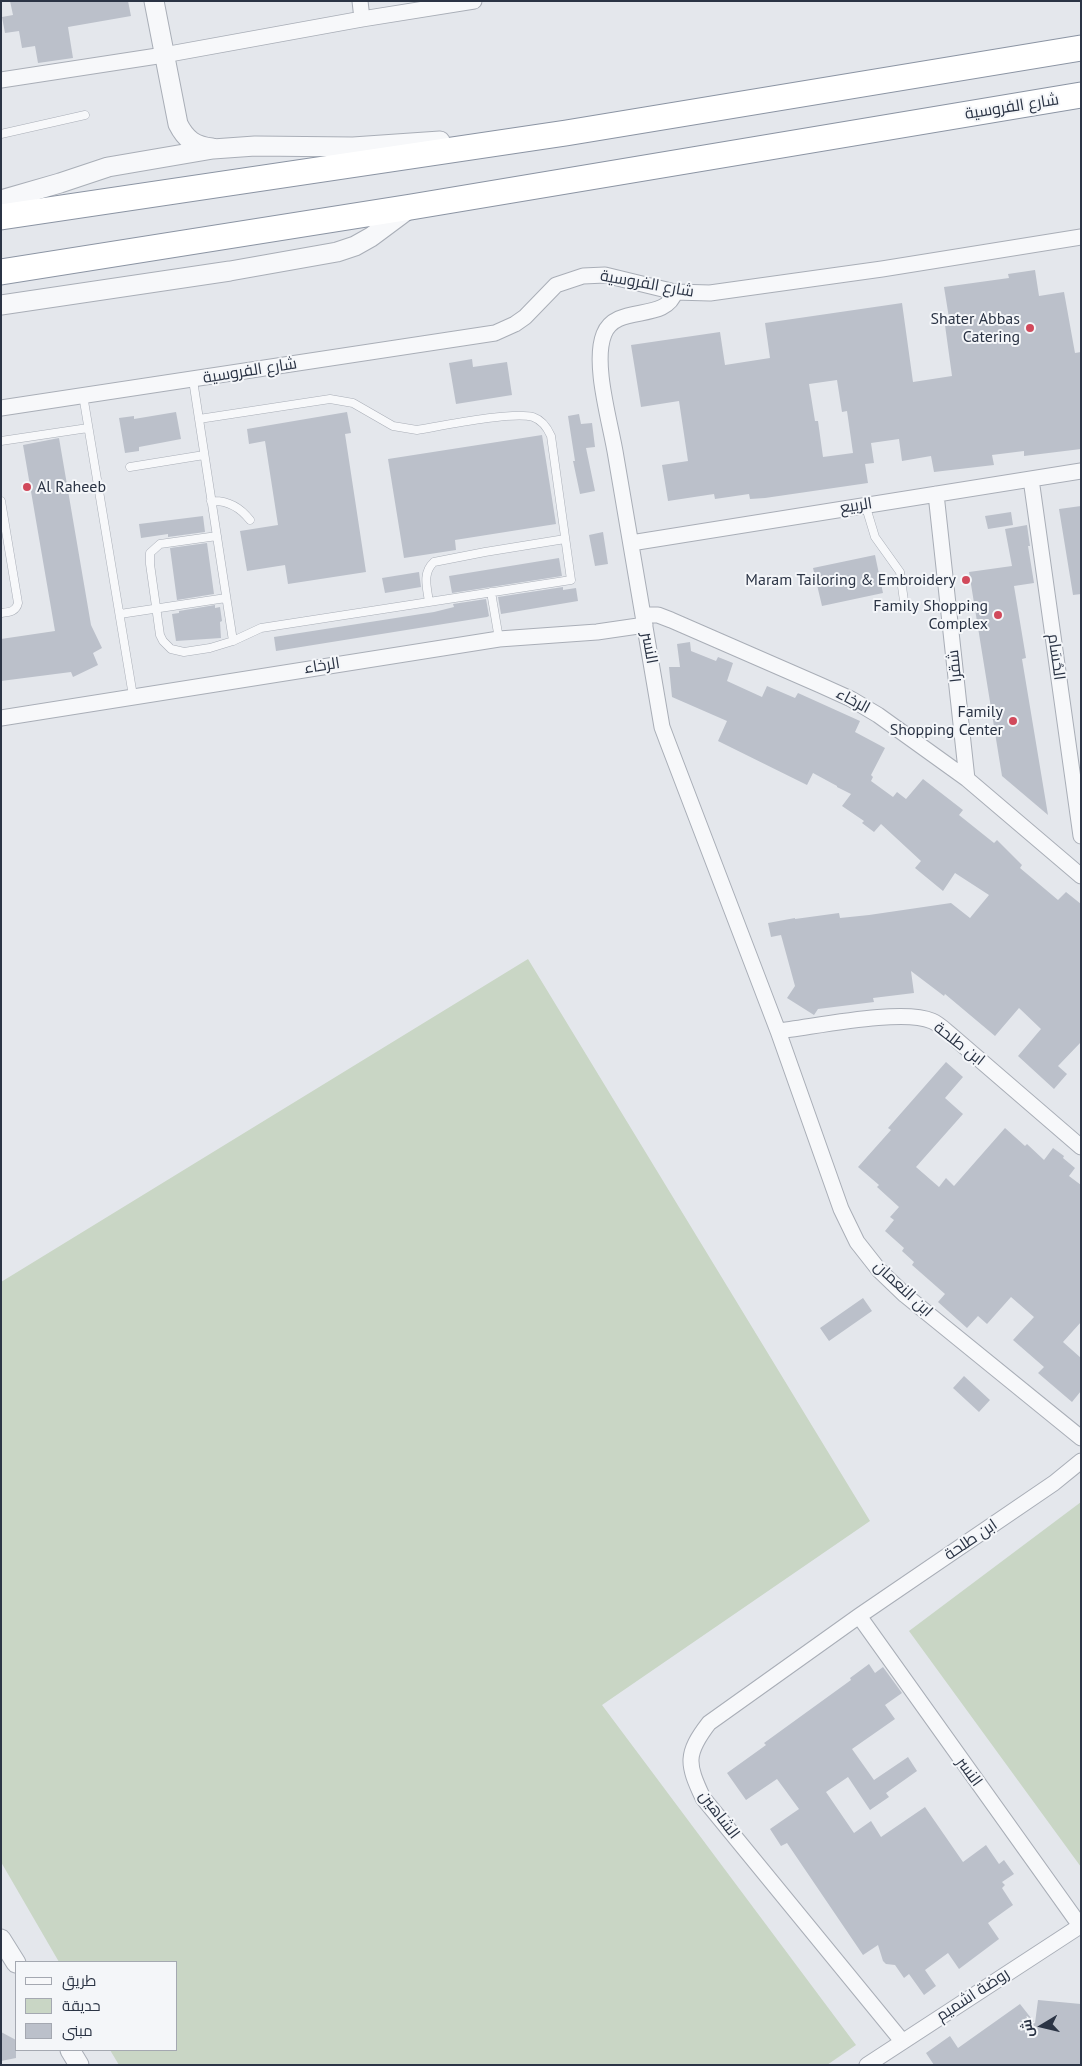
<!DOCTYPE html>
<meta charset="utf-8">
<style>
body{margin:0}
#map{position:relative;width:1082px;height:2066px;overflow:hidden;background:#e4e7ec;font-family:"PT Sans",Cairo,sans-serif}
canvas{display:block}
.frame{position:absolute;inset:0;border:2px solid #2b3445;pointer-events:none}
.legend{position:absolute;left:15px;top:1961px;width:162px;height:90px;box-sizing:border-box;background:#f4f6f9;border:1px solid #a4a8b1;margin:0;padding:6px 9px;list-style:none;font-size:15px;color:#2b3445}
.legend li{display:flex;align-items:center;gap:10px;height:25px}
.legend b{width:25px;border:1px solid #a4a8b1}
.north{position:absolute;left:1017px;top:2001px;width:50px;height:50px;-webkit-text-stroke:4px #f4f6f9;paint-order:stroke;rotate:261deg;font-size:14px;font-weight:700;line-height:20px;text-align:center;color:#2b3445}
.north::after{content:'';display:block;margin:auto;width:18px;height:22px;background:#2b3445;clip-path:polygon(50% 0,100% 100%,50% 72%,0 100%)}
</style>
<div id="map">
<canvas width="1082" height="2066"></canvas>
<div class="frame"></div>
<ul class="legend">
<li><b style="height:6px;background:#f7f8fa"></b>طريق</li>
<li><b style="height:14px;background:#c9d6c5"></b>حديقة</li>
<li><b style="height:14px;background:#bbc0ca"></b>مبنى</li>
</ul>
<div class="north">ش</div>
</div>
<script>
const context = document.querySelector('canvas').getContext('2d');
context.lineJoin = 'round';
function fillPath(path, color) {
  context.fillStyle = color;
  context.fill(path, 'evenodd');
}
function trace(path, color, width, dash) {
  context.strokeStyle = color;
  context.lineWidth = width;
  context.lineCap = dash ? 'butt' : 'round';
  context.setLineDash(dash || []);
  context.stroke(path);
}
function label(font, color, halo, rows, align = 'center') {
  context.font = font + ' "PT Sans",Cairo,sans-serif';
  context.lineWidth = 4;
  context.setLineDash([]);
  context.textBaseline = 'middle';
  context.strokeStyle = halo;
  context.fillStyle = color;
  for (const [text, x, y, turn = 0] of rows) {
    context.save();
    context.translate(x, y);
    context.rotate((+turn || 0) * Math.PI / 180);
    context.textAlign = isNaN(turn) ? turn : align;
    if (halo) context.strokeText(text, 0, 0);
    context.fillText(text, 0, 0);
    context.restore();
  }
}
const green = new Path2D(`
 M528,959L870,1521L602,1705L856,2045L827,2065H119L110,2050H176V1962H59L1,1862V1282Z
 M1081,1502V1867L909,1631Z`);
const building = new Path2D(`
 M10,1H128L131,16L68,27L73,58L38,63L35,46L22,48L19,31L5,33L2,17L13,15Z
 M1035,270L1039,296L1064,292L1075,353L1081,352V449L1024,456V451L992,455L994,465L934,472L931,456L902,461L899,439L871,443L874,463L865,464L868,483L765,498L750,499L749,494L715,499L714,494L668,501L662,465L688,461L679,401L641,407L631,345L720,332L725,365L770,358L765,323L902,303L913,382L952,376L944,318H949L944,287L1009,278L1008,274ZM837,380L842,412L847,411L853,453L823,457L818,421H815L809,384Z
 M472,359L473,367L507,362L512,395L456,404L449,363Z
 M176,412L181,439L139,447V451L125,453L119,418L134,416V419Z
 M347,412L351,433L345,434L366,572L288,584L285,565L247,571L240,531L278,525L265,441L249,444L247,429Z
 M579,414L581,424L592,423L595,447L586,448L595,491L580,494L573,461H575L568,416Z
 M542,435L556,524L455,540L456,550L404,558L388,459Z
 M59,438L91,625L102,648L93,653L98,665L73,677L71,672L1,681V639L55,631L23,445Z
 M1081,506V594L1073,595L1059,509Z
 M1011,512L1013,525L988,529L985,516Z
 M203,516L205,532L168,537V534L141,538L139,524Z
 M1027,525L1030,546H1028L1034,583L1014,586L1026,658L1022,659L1048,815L1002,776L969,572L1012,566L1005,529Z
 M603,532L608,564L595,566L589,535Z
 M207,543L214,594L177,600L170,548Z
 M875,555L883,593L822,606L813,568Z
 M559,558L562,576L452,593L449,576Z
 M419,572L421,587L385,593L382,578Z
 M563,587V590L576,588L578,601L501,614L498,597Z
 M486,599L489,616L487,617L276,651L274,637L434,612L454,607L453,604Z
 M215,605V608L220,607L222,621L220,622L221,638L176,641L172,614L179,613V611Z
 M690,642L691,651L716,661L718,657L733,663L727,681L762,697L767,686L795,698L798,693L860,721L855,732L885,748L871,775L873,777L871,781L893,797L897,792L906,799L923,779L963,810L959,815L994,843L997,840L1022,865L1020,868L1058,900L1066,892L1081,904V1042L1058,1066L1067,1074L1054,1089L1018,1056L1041,1029L1019,1008L995,1036L945,994L944,996L911,971L914,993L873,998L874,1002L818,1009L814,1015L787,998L795,986L781,935L771,937L768,923L795,918V919L839,913L840,918L869,915L951,903L970,918L989,895L955,873L943,891L915,868L921,861L881,824L874,832L862,823L864,821L842,806L851,794L837,787V786L813,773L807,785L718,741L727,721L672,697L669,667H680L677,644Z
 M946,1062L963,1077L945,1098L963,1114L916,1167L939,1187L946,1178L954,1186L1005,1128L1025,1146L1027,1144L1044,1160L1053,1148L1064,1156L1063,1158L1075,1168L1069,1176L1081,1185V1322L1063,1342L1081,1358V1391L1072,1402L1038,1373L1044,1367L1013,1340L1034,1317L1011,1297L987,1324L978,1316L967,1328L938,1302L945,1294L912,1265L914,1262L902,1251L904,1248L885,1231L894,1220L890,1217L899,1207L877,1187L879,1185L858,1167L891,1130L888,1128Z
 M863,1298L872,1311L829,1341L820,1328Z
 M964,1376L990,1400L979,1412L953,1388Z
 M869,1664L875,1673L883,1667L902,1693L885,1705L895,1719L852,1749L874,1780L908,1757L917,1771L886,1793L889,1797L870,1810L848,1777L826,1792L854,1833L871,1821L881,1837L925,1807L963,1862L986,1845L999,1864L1004,1860L1014,1874L1002,1882L1005,1885L1002,1888L1013,1905L988,1923L999,1939L959,1969L948,1953L925,1970L936,1986L924,1995L909,1974L904,1978L895,1965L886,1964L883,1961L878,1945L863,1955L787,1843L781,1846L770,1829L799,1809L777,1779L746,1800L727,1773L766,1745L764,1743L851,1680L850,1678Z
 M1038,2000L1081,2004V2065H934L926,2053L950,2036L958,2048L1020,2004L1035,2023Z
 M1,2032L16,2040V2058L1,2061Z`);
const service = new Path2D(`
 M1,134L85,115
 M193,380L233,641
 M83,395L133,696
 M199,419L330,399L353,403L393,426L417,430C441,426 512,411 533,417C542,420 547,427 551,436L571,580L261,628L233,641L210,648L184,652L171,649L163,641L160,635L150,564V553L160,544L217,536
 M1,441L88,428
 M130,467L204,455
 M1,501L18,603C16,612 9,612 1,613
 M211,501C228,500 240,507 250,520
 M865,504L875,537L900,572L904,601
 M491,592L499,639
 M429,602C427,587 422,573 434,562L485,552L565,539
 M120,614L226,598`);
const minor = new Path2D(`
 M360,1L362,19
 M1,80L164,55L362,19L474,1
 M675,292C666,323 616,303 604,334C592,364 611,424 616,457C631,547 647,637 662,727L668,743L778,1031L841,1209L857,1242L879,1270L905,1295L1081,1438
 M1,408L495,333L515,324L525,317L556,285L583,276L605,275L675,292L710,293L882,269L1081,237
 M1031,479L1081,836
 M936,494L967,779
 M631,543L1081,471
 M643,615H658L671,620L820,685L851,699L878,715L967,779L1081,876
 M1,718L499,639L597,632L645,625
 M778,1031C814,1027 902,1008 932,1021C939,1024 945,1030 951,1035L1081,1147
 M859,1616L1081,1927
 M902,2041L703,1798C687,1764 685,1754 709,1723L859,1616L1054,1483L1081,1461
 M867,2065L1080,1926`);
const tertiary = new Path2D(`
 M154,1L178,124C186,140 195,146 212,148
 M1,200L60,183L108,167L213,149L255,146L353,147L440,141
 M1,305L230,271L337,252L355,246L371,237L410,208
 M1,1939L16,1963
 M70,2050L79,2065`);
const trunk = new Path2D(`
 M1,217L566,133L1081,48
 M1,272L411,207L1081,95`);
const markers = [
 [1030,328,5,"#d1495b"],
 [27,487,5,"#d1495b"],
 [966,580,5,"#d1495b"],
 [998,615,5,"#d1495b"],
 [1013,721,5,"#d1495b"]
];
const streetNames = [
 ["شارع الفروسية",1012,107,-9],
 ["شارع الفروسية",647,284,10],
 ["شارع الفروسية",250,371,-9],
 ["الربيع",856,506,-9],
 ["النسر",649,648,80],
 ["الحُسَام",1056,657,82],
 ["الرخاء",322,666,-9],
 ["شقرا",955,666,-96],
 ["الرخاء",853,701,28],
 ["ابن طلحة",959,1044,38],
 ["ابن النعمان",903,1289,43],
 ["ابن طلحة",971,1540,-34],
 ["النسر",969,1772,54],
 ["الشاهين",719,1815,53],
 ["روضة اشميم",973,1995,-33]
];
const poiNames = [
 ["Shater Abbas",1020,319],
 ["Catering",1020,337],
 ["Al Raheeb",37,487,"left"],
 ["Maram Tailoring & Embroidery",956,580],
 ["Family Shopping",988,606],
 ["Complex",988,624],
 ["Family",1003,712],
 ["Shopping Center",1003,730]
];
fillPath(green, '#c9d6c5');
fillPath(building, '#bbc0ca');
trace(service, '#a9aeb7', 9);
trace(minor, '#a9aeb7', 17);
trace(tertiary, '#a9aeb7', 21);
trace(trunk, '#8b94a3', 27);
trace(service, '#f7f8fa', 8);
trace(minor, '#f7f8fa', 15);
trace(tertiary, '#f7f8fa', 19);
trace(trunk, '#fff', 25);
for (const [x, y, r, color] of markers) {
  const dot = new Path2D();
  dot.arc(x, y, r, 0, 2 * Math.PI);
  context.fillStyle = color;
  context.fill(dot);
  trace(dot, '#f4f6f9', 2);
}
label('16px', '#2b3445', '#f4f6f9', streetNames);
label('16px', '#2b3445', '#f4f6f9', poiNames, 'right');
</script>
